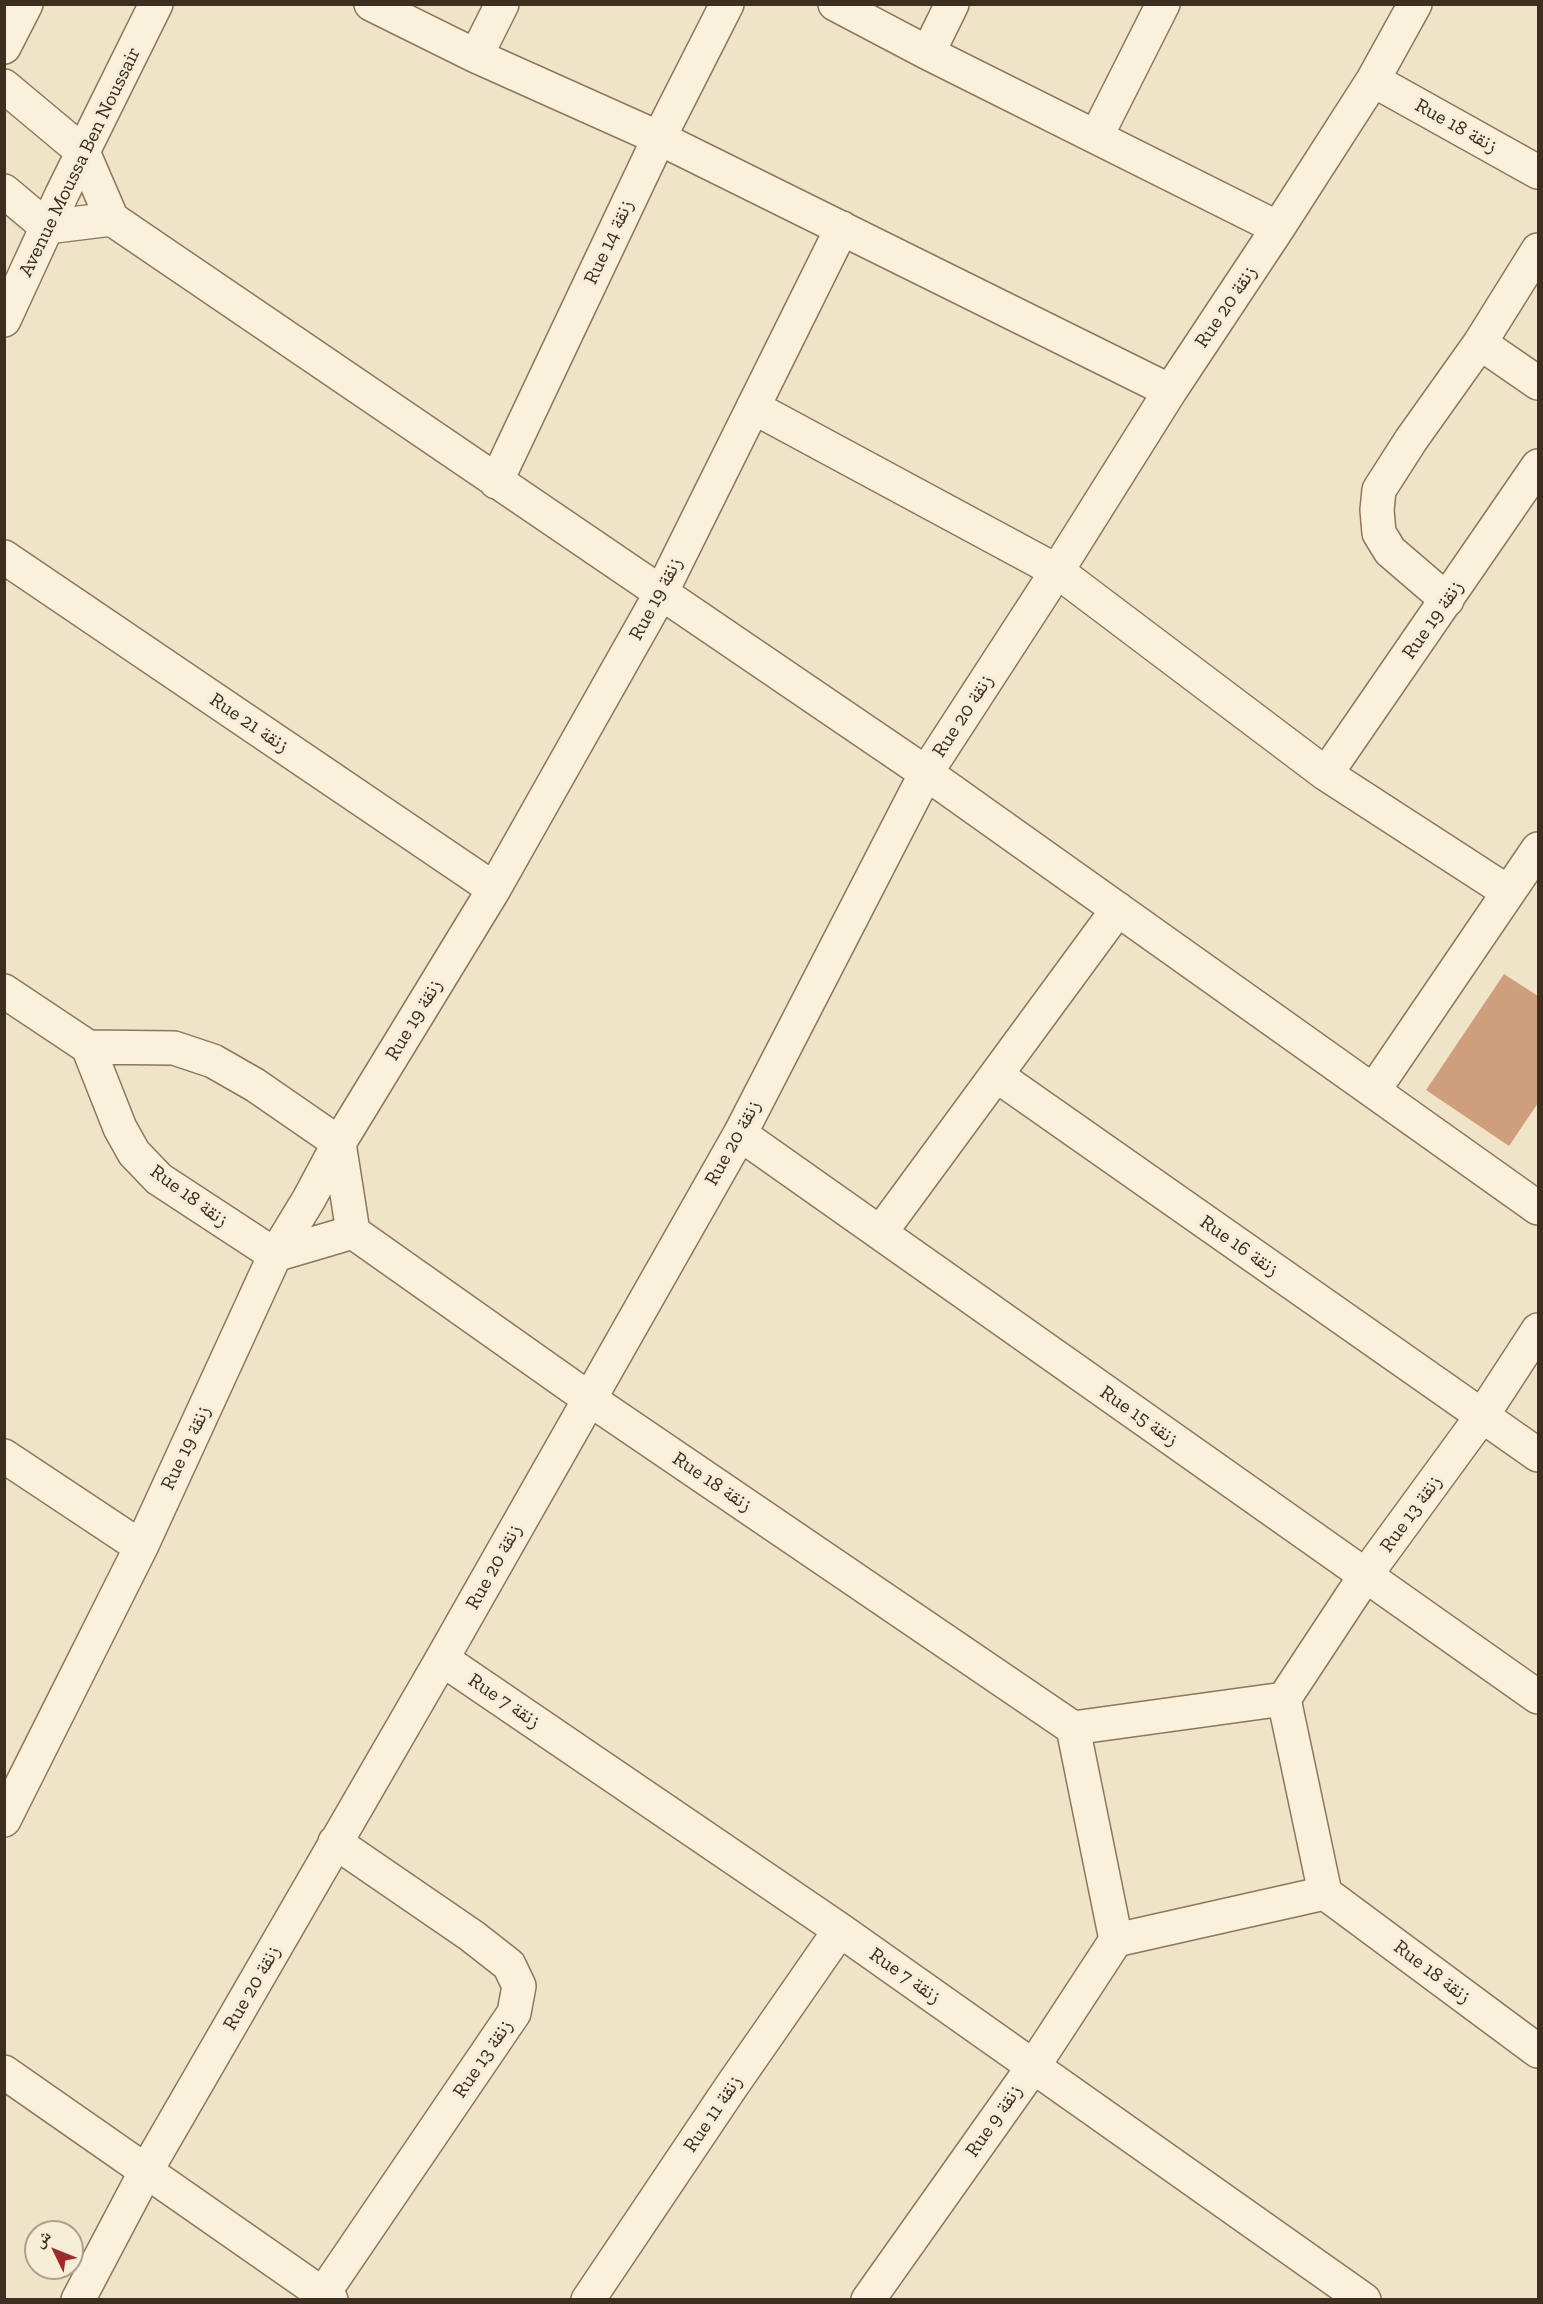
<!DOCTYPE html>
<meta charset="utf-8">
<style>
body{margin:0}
#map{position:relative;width:1543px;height:2304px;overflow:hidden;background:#f0e4c8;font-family:"Zilla Slab","Noto Naskh Arabic",serif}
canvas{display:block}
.frame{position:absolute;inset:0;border:6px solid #3d2e20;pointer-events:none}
.north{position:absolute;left:24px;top:2220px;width:60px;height:60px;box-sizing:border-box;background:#f7eed8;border:2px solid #ada18e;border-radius:50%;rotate:313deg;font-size:16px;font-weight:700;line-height:24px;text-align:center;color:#3d2e20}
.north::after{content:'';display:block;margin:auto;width:21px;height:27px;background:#9e2a2b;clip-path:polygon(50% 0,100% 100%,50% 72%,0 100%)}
</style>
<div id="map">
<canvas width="1543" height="2304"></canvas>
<div class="frame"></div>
<div class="north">ش</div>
</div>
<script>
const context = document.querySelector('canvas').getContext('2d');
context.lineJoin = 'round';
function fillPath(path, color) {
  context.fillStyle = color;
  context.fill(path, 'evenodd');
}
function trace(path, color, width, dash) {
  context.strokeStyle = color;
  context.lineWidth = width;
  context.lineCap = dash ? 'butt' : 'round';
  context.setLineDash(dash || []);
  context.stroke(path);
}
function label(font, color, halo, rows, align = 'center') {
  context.font = font + ' "Zilla Slab","Noto Naskh Arabic",serif';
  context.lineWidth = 6;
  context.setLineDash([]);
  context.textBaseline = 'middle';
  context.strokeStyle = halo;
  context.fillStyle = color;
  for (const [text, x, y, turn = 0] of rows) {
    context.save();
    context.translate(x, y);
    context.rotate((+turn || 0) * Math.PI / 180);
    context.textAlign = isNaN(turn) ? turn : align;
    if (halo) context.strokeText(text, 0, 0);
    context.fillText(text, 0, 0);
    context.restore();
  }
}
const building = new Path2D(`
 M1504,974L1538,996V1103L1509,1146L1426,1090Z`);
const minor = new Path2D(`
 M371,4L476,56L659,138L1170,391
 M835,4L928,53L1278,228
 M928,53L952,4
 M476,56L502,4
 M1373,80L1538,172
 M4,86L83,152L112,219L926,773L1538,1208
 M1096,137L1163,4
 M4,191L47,227L112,219
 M1480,343L1538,383
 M753,407L1057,571L1326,774L1508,892
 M496,482L659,138L727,4
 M4,557L494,889
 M1447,600L1390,551L1379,533L1377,510L1379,490L1411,440L1480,343L1538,250
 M1326,774L1538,466
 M4,991L88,1047L174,1048L213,1061L255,1085L339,1143L353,1232L588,1398L1073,1728
 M88,1047L120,1128L134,1153L159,1179L275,1255L353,1232
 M996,1075L1538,1455
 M1374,1090L1538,849
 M740,1134L1538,1697
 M880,1233L1118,909
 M4,1456L141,1547
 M442,1659L840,1930L1364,2300
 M1284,1699L1365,1576L1482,1416L1538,1330
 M1073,1728L1116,1940L1325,1893
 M1073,1728L1284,1699L1325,1893
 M4,1820L141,1547L275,1255L309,1199L339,1143L494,889L661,593L842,228
 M1325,1893L1538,2051
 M4,2072L331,2300
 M323,2294L514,2013L519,1986L509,1965L472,1936L335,1842
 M78,2300L146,2171L442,1659L740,1134L926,773L1057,571L1170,391L1278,228L1373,80L1415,4
 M588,2300L731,2087L840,1930
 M868,2300L1033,2067L1116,1940`);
const tertiary = new Path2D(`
 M4,47L26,4
 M4,320L62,194L156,4`);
const streetNames = [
 ["Rue 18 زنقة",1456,126,29],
 ["Avenue Moussa Ben Noussair",80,162,-64],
 ["Rue 14 زنقة",609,242,-65],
 ["Rue 20 زنقة",1226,307,-56],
 ["Rue 19 زنقة",656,599,-62],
 ["Rue 19 زنقة",1433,620,-55],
 ["Rue 20 زنقة",963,716,-57],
 ["Rue 21 زنقة",249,723,34],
 ["Rue 19 زنقة",414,1020,-59],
 ["Rue 20 زنقة",733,1143,-61],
 ["Rue 18 زنقة",189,1196,36],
 ["Rue 16 زنقة",1239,1246,35],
 ["Rue 15 زنقة",1139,1416,35],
 ["Rue 19 زنقة",186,1448,-65],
 ["Rue 18 زنقة",712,1482,34],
 ["Rue 13 زنقة",1411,1514,-54],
 ["Rue 20 زنقة",494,1567,-61],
 ["Rue 7 زنقة",504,1701,34],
 ["Rue 18 زنقة",1432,1972,37],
 ["Rue 7 زنقة",905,1976,35],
 ["Rue 20 زنقة",252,1988,-60],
 ["Rue 13 زنقة",483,2059,-56],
 ["Rue 11 زنقة",713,2114,-56],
 ["Rue 9 زنقة",994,2121,-55]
];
fillPath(building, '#cf9f7d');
trace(minor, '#8d765c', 36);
trace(tertiary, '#8d765c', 36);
trace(minor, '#faf1dc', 33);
trace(tertiary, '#faf1dc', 33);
label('20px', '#3d2e20', '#f7eed8', streetNames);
</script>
